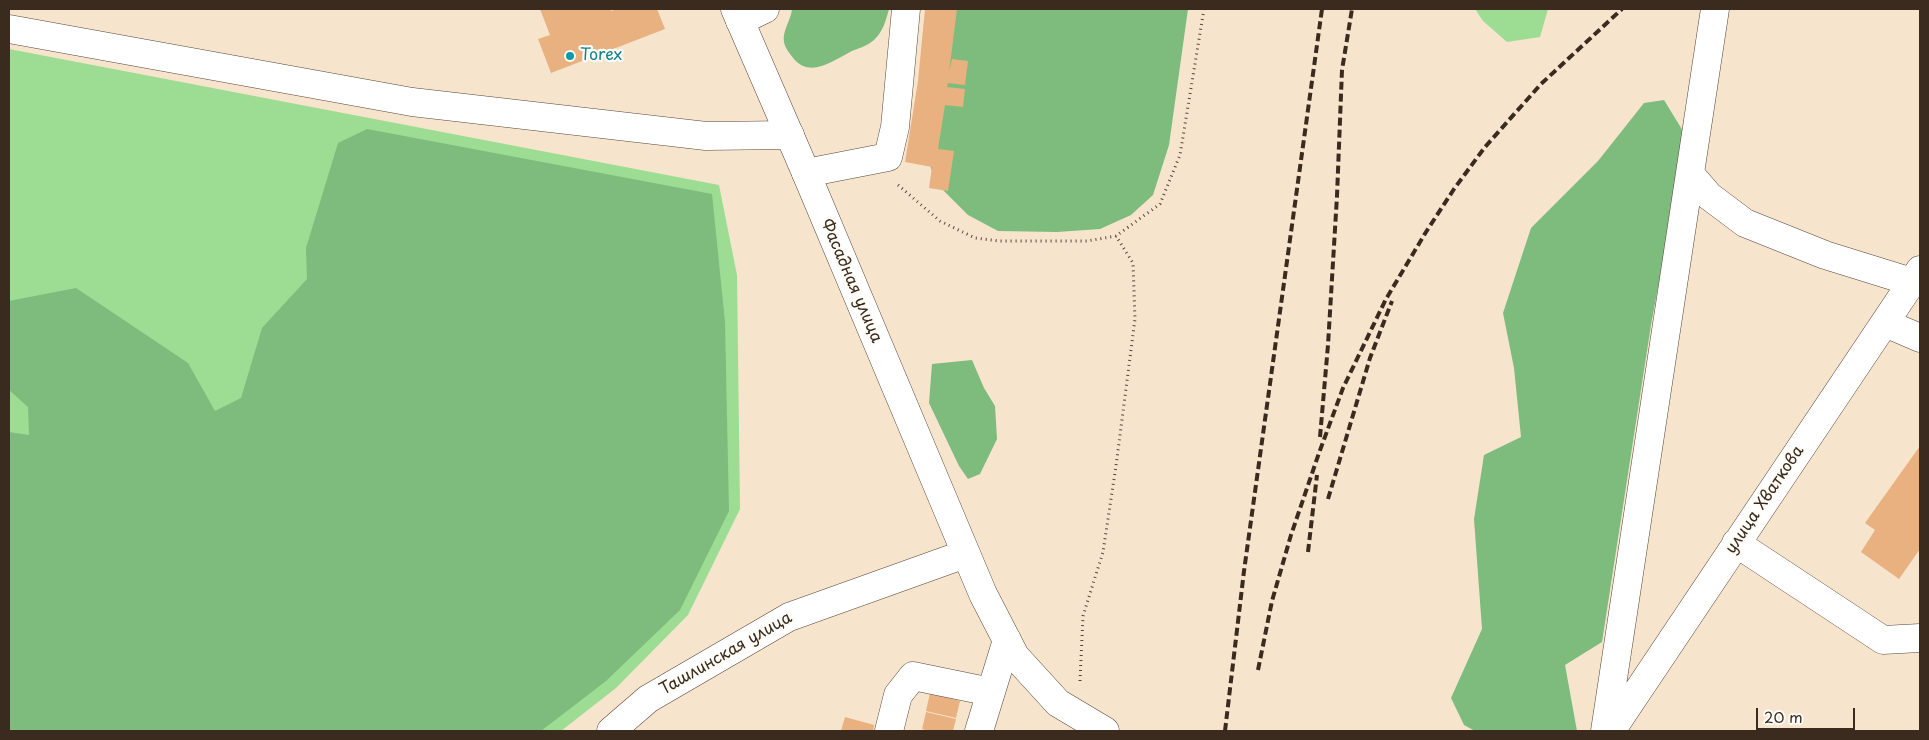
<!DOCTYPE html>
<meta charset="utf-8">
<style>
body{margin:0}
#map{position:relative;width:1929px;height:740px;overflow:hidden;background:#f6e4cd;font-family:"Playpen Sans",sans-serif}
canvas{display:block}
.frame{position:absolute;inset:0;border:10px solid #3b2a1e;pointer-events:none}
.scale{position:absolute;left:1756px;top:708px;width:99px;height:22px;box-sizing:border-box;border:2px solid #3b2a1e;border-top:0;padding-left:6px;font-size:15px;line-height:18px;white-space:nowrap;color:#3b2a1e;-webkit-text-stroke:4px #fdfcf7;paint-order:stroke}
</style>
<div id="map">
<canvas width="1929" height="740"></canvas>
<div class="frame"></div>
<div class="scale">20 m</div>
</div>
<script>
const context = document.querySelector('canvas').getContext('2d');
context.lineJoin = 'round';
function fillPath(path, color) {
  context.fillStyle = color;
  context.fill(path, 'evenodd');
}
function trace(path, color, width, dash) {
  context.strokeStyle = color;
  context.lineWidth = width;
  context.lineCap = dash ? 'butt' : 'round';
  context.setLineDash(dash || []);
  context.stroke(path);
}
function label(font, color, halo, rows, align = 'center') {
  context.font = font + ' "Playpen Sans",sans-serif';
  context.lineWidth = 4.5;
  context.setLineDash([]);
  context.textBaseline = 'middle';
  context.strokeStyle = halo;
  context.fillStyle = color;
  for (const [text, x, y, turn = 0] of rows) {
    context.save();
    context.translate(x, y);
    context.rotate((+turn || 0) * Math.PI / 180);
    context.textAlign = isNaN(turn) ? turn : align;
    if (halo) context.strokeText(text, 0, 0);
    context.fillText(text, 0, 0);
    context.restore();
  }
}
const green = new Path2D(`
 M1475,9H1548L1540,37L1507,42L1483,21Z
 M9,49L719,185L737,275L740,509L688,615L616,688L561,731H9Z`);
const forest = new Path2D(`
 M792,9H889C886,20 883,32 874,40C866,47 858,48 850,52C833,61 810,78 794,59C790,54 785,48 784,42C782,31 791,20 792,9Z
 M953,9H1188L1169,145L1153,195L1131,215L1100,229L1057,232L998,231L968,215L935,182L929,161Z
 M1664,100L1686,136L1651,325L1602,642L1565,665L1577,731H1475L1464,725L1451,698L1482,629L1474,519L1484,455L1521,437L1514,368L1503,313L1531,228L1598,161L1644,103Z
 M367,129L712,194L725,322L729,511L680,610L606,681L541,731H9V432L29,435L28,407L9,390V301L76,288L188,363L215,411L241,398L262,328L307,279L306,248L338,143Z
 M972,360L984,388L995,406L997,439L980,474L968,479L959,466L929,403L932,364Z`);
const building = new Path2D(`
 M540,9H610L611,11L617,9H657L665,29L551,73L538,39L550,35Z
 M925,9H957L949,72L952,59L968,61L965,85L948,83L947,87L965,89L963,107L945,105L938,149L954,151L948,191L929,188L932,167L905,162L918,81Z
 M1920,446V549L1899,579L1861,552L1875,530L1865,523Z
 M930,693L960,701L956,718L926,711Z
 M926,712L956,719L953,731H929L922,729Z
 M845,717L874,725L873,731H841Z`);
const path = new Path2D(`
 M898,185L940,221L975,238L999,241H1087L1116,236L1160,204L1180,155L1204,9
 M1080,681L1083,616L1103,552L1116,466L1135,319L1133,263L1116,236`);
const minor = new Path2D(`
 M740,21L765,9
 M9,29L412,102L706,136L790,135
 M806,173L888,157L895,127L906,9
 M1690,174L1709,196L1745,223L1825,255L1912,282
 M1885,323L1920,338
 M1736,543L1883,640L1920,638
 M611,731L648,699L789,617L965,554
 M889,731L898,695L913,676L991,692
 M979,731L1007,640
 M1605,731L1715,9
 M1611,731L1920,270`);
const major = new Path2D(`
 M735,9L806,173L983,594L1015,656L1058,703L1105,731`);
const rail = new Path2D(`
 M1320,437L1328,345L1337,196L1342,70L1352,9
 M1328,499L1370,358L1392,301
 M1308,552L1317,475
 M1258,670L1272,601L1291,535L1319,453L1343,388L1386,299L1426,232L1454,189L1485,147L1541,84L1622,9
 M1225,731L1244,571L1322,9`);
const markers = [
 [570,56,5,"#0f9aa8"]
];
const cultureNames = [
 ["Torex",580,56]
];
const streetNames = [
 ["Фасадная улица",851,281,67],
 ["улица Хваткова",1765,500,-56],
 ["Ташлинская улица",726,654,-30]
];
fillPath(green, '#9cdd93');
fillPath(forest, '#7dbc7d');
fillPath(building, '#e8b17f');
trace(minor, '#574638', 29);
trace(major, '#574638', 29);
trace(path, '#574638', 3, [1, 4]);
trace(minor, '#fff', 28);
trace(major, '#fff', 28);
trace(rail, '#3b2a1e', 4, [8, 4]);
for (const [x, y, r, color] of markers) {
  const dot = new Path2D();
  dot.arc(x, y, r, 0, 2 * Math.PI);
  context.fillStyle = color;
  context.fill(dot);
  trace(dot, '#fdfcf7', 2);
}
label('16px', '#0d838f', '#fdfcf7', cultureNames, 'left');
label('16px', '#3b2a1e', '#fdfcf7', streetNames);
</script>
